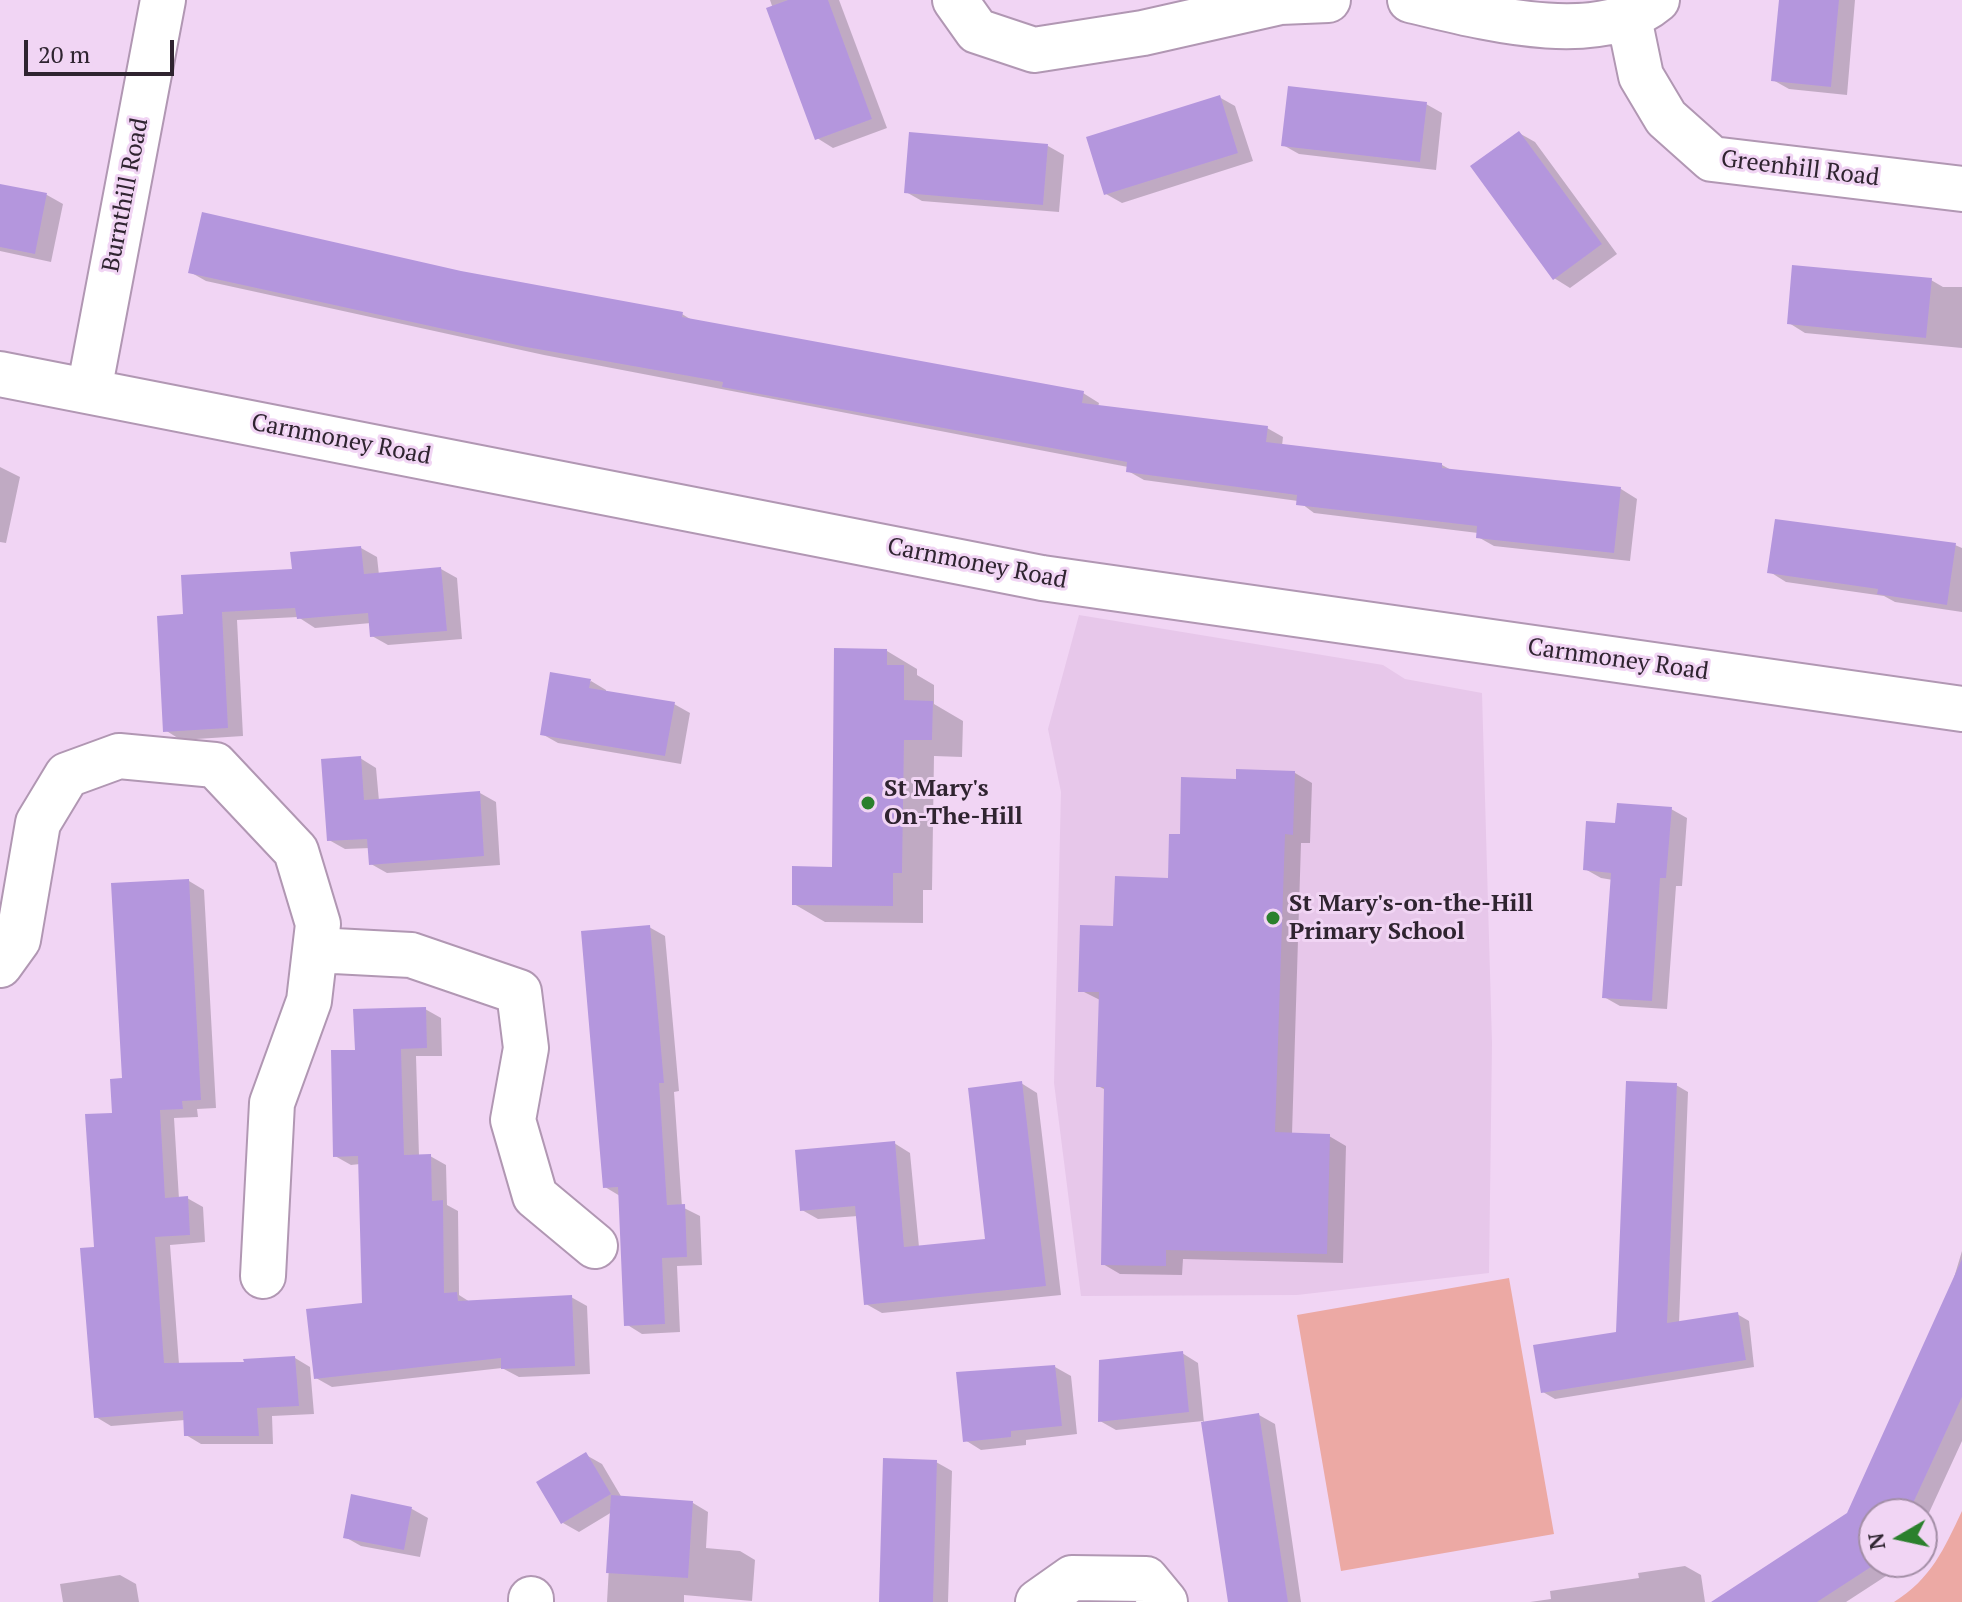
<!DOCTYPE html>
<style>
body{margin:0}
#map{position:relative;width:1962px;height:1602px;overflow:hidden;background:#f1d5f4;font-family:"PT Serif",serif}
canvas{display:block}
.north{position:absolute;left:1858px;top:1498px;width:80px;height:80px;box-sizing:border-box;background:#f1d5f4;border:2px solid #a38ea6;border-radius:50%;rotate:261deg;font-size:22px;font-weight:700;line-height:32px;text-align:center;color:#2f2430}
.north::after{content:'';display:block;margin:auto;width:28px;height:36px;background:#2b802d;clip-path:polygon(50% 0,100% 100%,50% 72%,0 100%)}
.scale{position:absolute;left:24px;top:40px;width:150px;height:36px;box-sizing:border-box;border:4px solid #2f2430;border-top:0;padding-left:10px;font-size:24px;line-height:28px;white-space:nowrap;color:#2f2430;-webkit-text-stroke:6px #f1d5f4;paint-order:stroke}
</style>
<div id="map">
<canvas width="1962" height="1602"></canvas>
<div class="north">N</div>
<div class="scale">20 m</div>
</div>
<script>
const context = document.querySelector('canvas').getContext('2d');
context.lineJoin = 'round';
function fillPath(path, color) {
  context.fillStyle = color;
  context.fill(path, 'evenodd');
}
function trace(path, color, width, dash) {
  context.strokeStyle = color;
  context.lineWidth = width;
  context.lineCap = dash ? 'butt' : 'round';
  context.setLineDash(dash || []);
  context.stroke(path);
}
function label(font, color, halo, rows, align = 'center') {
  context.font = font + ' "PT Serif",serif';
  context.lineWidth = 6;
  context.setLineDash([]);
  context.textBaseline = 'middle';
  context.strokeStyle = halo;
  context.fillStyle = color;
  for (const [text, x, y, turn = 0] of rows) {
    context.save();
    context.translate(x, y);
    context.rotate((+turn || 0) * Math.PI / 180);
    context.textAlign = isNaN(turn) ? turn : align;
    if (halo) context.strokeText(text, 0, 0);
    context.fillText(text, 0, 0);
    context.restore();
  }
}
const built = new Path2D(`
 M1079,615L1383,665L1405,679L1482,693L1492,1043L1489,1273L1297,1295L1081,1296L1054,1083L1061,792L1048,729Z`);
const green = new Path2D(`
 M1509,1278L1554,1534L1341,1571L1297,1315Z
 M1962,1511V1602H1894C1931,1579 1944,1549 1962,1511Z`);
const shadow = new Path2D(`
 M770,0H839L887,128L833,148L817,138Z
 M1780,0H1855L1847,95L1789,89L1773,80Z
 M1219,97L1235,106L1253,161L1122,203L1106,194Z
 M1426,104L1442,113L1436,170L1299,154L1283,145Z
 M1519,133L1535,142L1617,254L1570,288L1554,278Z
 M1048,146L1064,155L1059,212L922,201L906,192Z
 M0,185L47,195L63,204L51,262L0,251Z
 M190,272L460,273L682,314L695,322L1083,393L1099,403L1098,407L1267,428L1283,437L1282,446L1442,465L1453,471L1621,489L1637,499L1630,561L1494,546L1478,537V533L1314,513L1298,501L1144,480L1128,471V467L544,355L206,281Z
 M1931,280L1943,287H1962V348L1805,333L1789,323Z
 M0,467L20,477L6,543L0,542Z
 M1955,545L1962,548V612L1895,602L1884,596L1786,582L1770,572Z
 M361,548L377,557L379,575L441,569L457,578L462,639L388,645L372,636L371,623L315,628L298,617L237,620L243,736L181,740L165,730L185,616L294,571Z
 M887,651L917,669V675L934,685V704L963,721L962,757L934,756L932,890H923V923L825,922L794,904L834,869Z
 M591,681L606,690V693L674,704L690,713L681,764L558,743L542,734Z
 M360,758L376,768L379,801L480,793L496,802L500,865L387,873L371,864L370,848L345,849L329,840Z
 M1295,773L1312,783L1310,843H1301L1292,1134L1329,1136L1346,1146L1343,1263L1183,1259L1182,1275L1120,1274L1103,1264L1106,1090L1098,1086L1100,1000L1080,990L1115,928L1170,880L1181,836L1238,781Z
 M1671,809L1687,818L1682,886H1676L1667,1009L1620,1006L1604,997L1613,880L1601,878L1585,869L1617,825Z
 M189,881L204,890L216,1108L197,1109L198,1117L174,1118L179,1199L187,1198L203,1207L205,1242L170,1245L179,1364H246L295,1358L310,1367L314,1414L272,1416L273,1444H201L186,1435L185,1420L111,1426L96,1417V1249L114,1115Z
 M649,927L665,936L679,1091L674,1092L682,1207L700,1216L702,1265L677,1266L680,1332L642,1334L626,1324L620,1196L605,1187Z
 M425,1009L441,1018L442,1056H416L419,1156H430L446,1165L447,1205L458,1211L459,1295L470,1302L571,1297L587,1306L590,1374L519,1377L502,1368L332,1387L316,1378L364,1304L360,1164L351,1165L335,1156L357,1052Z
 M1021,1083L1037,1093L1061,1295L882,1313L866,1304L858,1216L818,1219L802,1210L894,1143L910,1153L919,1247L988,1241Z
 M1676,1085L1688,1092L1679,1324L1737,1314L1749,1321L1754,1367L1555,1399L1543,1392L1618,1334Z
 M1962,1251V1441L1922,1528V1514H1874V1562L1906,1563L1846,1602H1757L1849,1514L1950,1291Z
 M1182,1353L1198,1363L1204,1423L1259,1415L1275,1424L1301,1602H1231L1203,1421L1116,1430L1100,1421Z
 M1055,1367L1071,1376L1077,1434L1026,1440V1445L981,1450L965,1440Z
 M586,1455L602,1464L622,1498L693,1503L708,1512L706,1548L740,1551L755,1560L752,1601L684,1595V1602H607L612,1512L579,1532L563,1523Z
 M936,1462L952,1471L948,1602H881Z
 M353,1497L412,1509L428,1518L420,1557L361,1546L345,1537Z
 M1685,1566L1701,1575L1705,1602H1530L1551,1599L1550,1591L1639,1578L1638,1573Z
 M120,1575L136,1584L139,1602H63L60,1584Z`);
const building = new Path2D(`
 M788,0H828L872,119L815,140L766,8Z
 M1779,0H1839L1831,87L1771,81Z
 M1288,86L1427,102L1420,162L1281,146Z
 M1220,95L1238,153L1104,195L1086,137Z
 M1519,131L1602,244L1553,280L1470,166Z
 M909,132L1048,144L1043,205L904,193Z
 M0,184L47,193L35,254L0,247Z
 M202,212L461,271L683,312L682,317L1084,391L1082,403L1268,426L1266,442L1442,463V468L1621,487L1614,553L1476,538L1477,526L1296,505L1297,495L1126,472L1127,462L722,387L723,382L526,347L188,273Z
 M1792,265L1932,278L1926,338L1787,324Z
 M1775,519L1956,543L1947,605L1877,594L1878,589L1767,573Z
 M361,546L364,574L441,567L447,631L370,637L368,613L297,619L295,608L222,612L228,728L163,732L157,616L183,614L181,575L292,569L290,552Z
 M834,648L887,649V665H904V700L933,701L932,740H904L902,873H893V906L792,905V866L832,867Z
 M550,672L591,679L589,688L675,702L665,756L540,735Z
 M361,756L364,800L480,791L484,856L369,865L367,839L327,841L321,759Z
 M1236,769L1295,771L1293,835L1285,834L1275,1132L1330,1134L1327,1254L1166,1250V1266L1101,1265L1104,1087H1096L1099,992H1078L1080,925L1113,926L1115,876L1168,878L1169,834H1180L1181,777L1236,779Z
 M1617,803L1672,807L1666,878H1660L1652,1001L1602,998L1611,873L1583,870L1586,821L1615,823Z
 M189,879L201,1100L182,1101L183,1109L160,1110L165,1198L188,1196L190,1235L155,1237L164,1363L244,1362L243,1359L295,1356L299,1406L257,1408L259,1436H184L183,1411L94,1418L80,1248L94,1247L85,1114L112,1113L110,1079L122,1078L111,883Z
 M650,925L664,1083H659L667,1205L685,1204L687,1257L662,1258L665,1324L624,1326L618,1187L603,1188L581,931Z
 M426,1007L427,1048L401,1049L404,1155L431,1154L432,1201L443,1200L444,1293L457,1292L458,1301L572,1295L575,1366L501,1369V1358L314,1379L306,1309L362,1303L358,1156L333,1157L331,1050H355L353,1009Z
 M1022,1081L1046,1286L864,1305L855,1206L800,1211L795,1150L895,1141L904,1247L985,1239L968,1088Z
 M1626,1081L1677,1083L1667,1323L1738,1312L1746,1360L1541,1393L1533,1345L1616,1332Z
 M1962,1259V1397L1908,1514H1874V1565L1817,1602H1711L1847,1513Z
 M1183,1351L1189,1412L1098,1422L1099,1360Z
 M1055,1365L1062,1426L1011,1431V1437L963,1442L956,1372Z
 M1259,1413L1288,1602H1228L1201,1422Z
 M586,1452L611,1494L561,1524L536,1482Z
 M883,1458L937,1460L933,1602H879Z
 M351,1494L412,1507L404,1550L343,1538Z
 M611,1495L693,1501L688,1578L606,1573Z`);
const minor = new Path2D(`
 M955,0L977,31L1034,50L1143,33L1280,2L1328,0
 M1410,0C1478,16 1598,50 1657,0
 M1629,18L1641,76L1666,118L1712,159L1962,189
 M0,374L1042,578L1962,709
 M89,391L163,0
 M315,950L411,955L519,992L526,1048L513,1120L535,1196L595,1246
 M0,965L18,940L38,823L67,775L119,756L215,765L296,851L318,924L309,1001L272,1103L263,1276
 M531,1602V1599
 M1038,1602L1072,1578L1146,1579L1165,1602`);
const markers = [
 [868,803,8,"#2b802d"],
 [1273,918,8,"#2b802d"]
];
const streetNames = [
 ["Greenhill Road",1800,169,7],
 ["Burnthill Road",126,195,-79],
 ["Carnmoney Road",341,440,11],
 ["Carnmoney Road",977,564,11],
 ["Carnmoney Road",1618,660,8]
];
const poiNames = [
 ["St Mary's",884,789],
 ["On-The-Hill",884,817],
 ["St Mary's-on-the-Hill",1289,904],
 ["Primary School",1289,932]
];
fillPath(built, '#e7c7ea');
fillPath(green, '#eca9a4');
fillPath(shadow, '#0003');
fillPath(building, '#b496dd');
trace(minor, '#b197b3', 48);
trace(minor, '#fff', 44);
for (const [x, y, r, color] of markers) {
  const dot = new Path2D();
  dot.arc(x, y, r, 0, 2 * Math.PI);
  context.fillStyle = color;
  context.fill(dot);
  trace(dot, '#f1d5f4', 3);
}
label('24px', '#2f2430', '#f1d5f4', streetNames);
label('bold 24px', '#2f2430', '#f1d5f4', poiNames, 'left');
</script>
